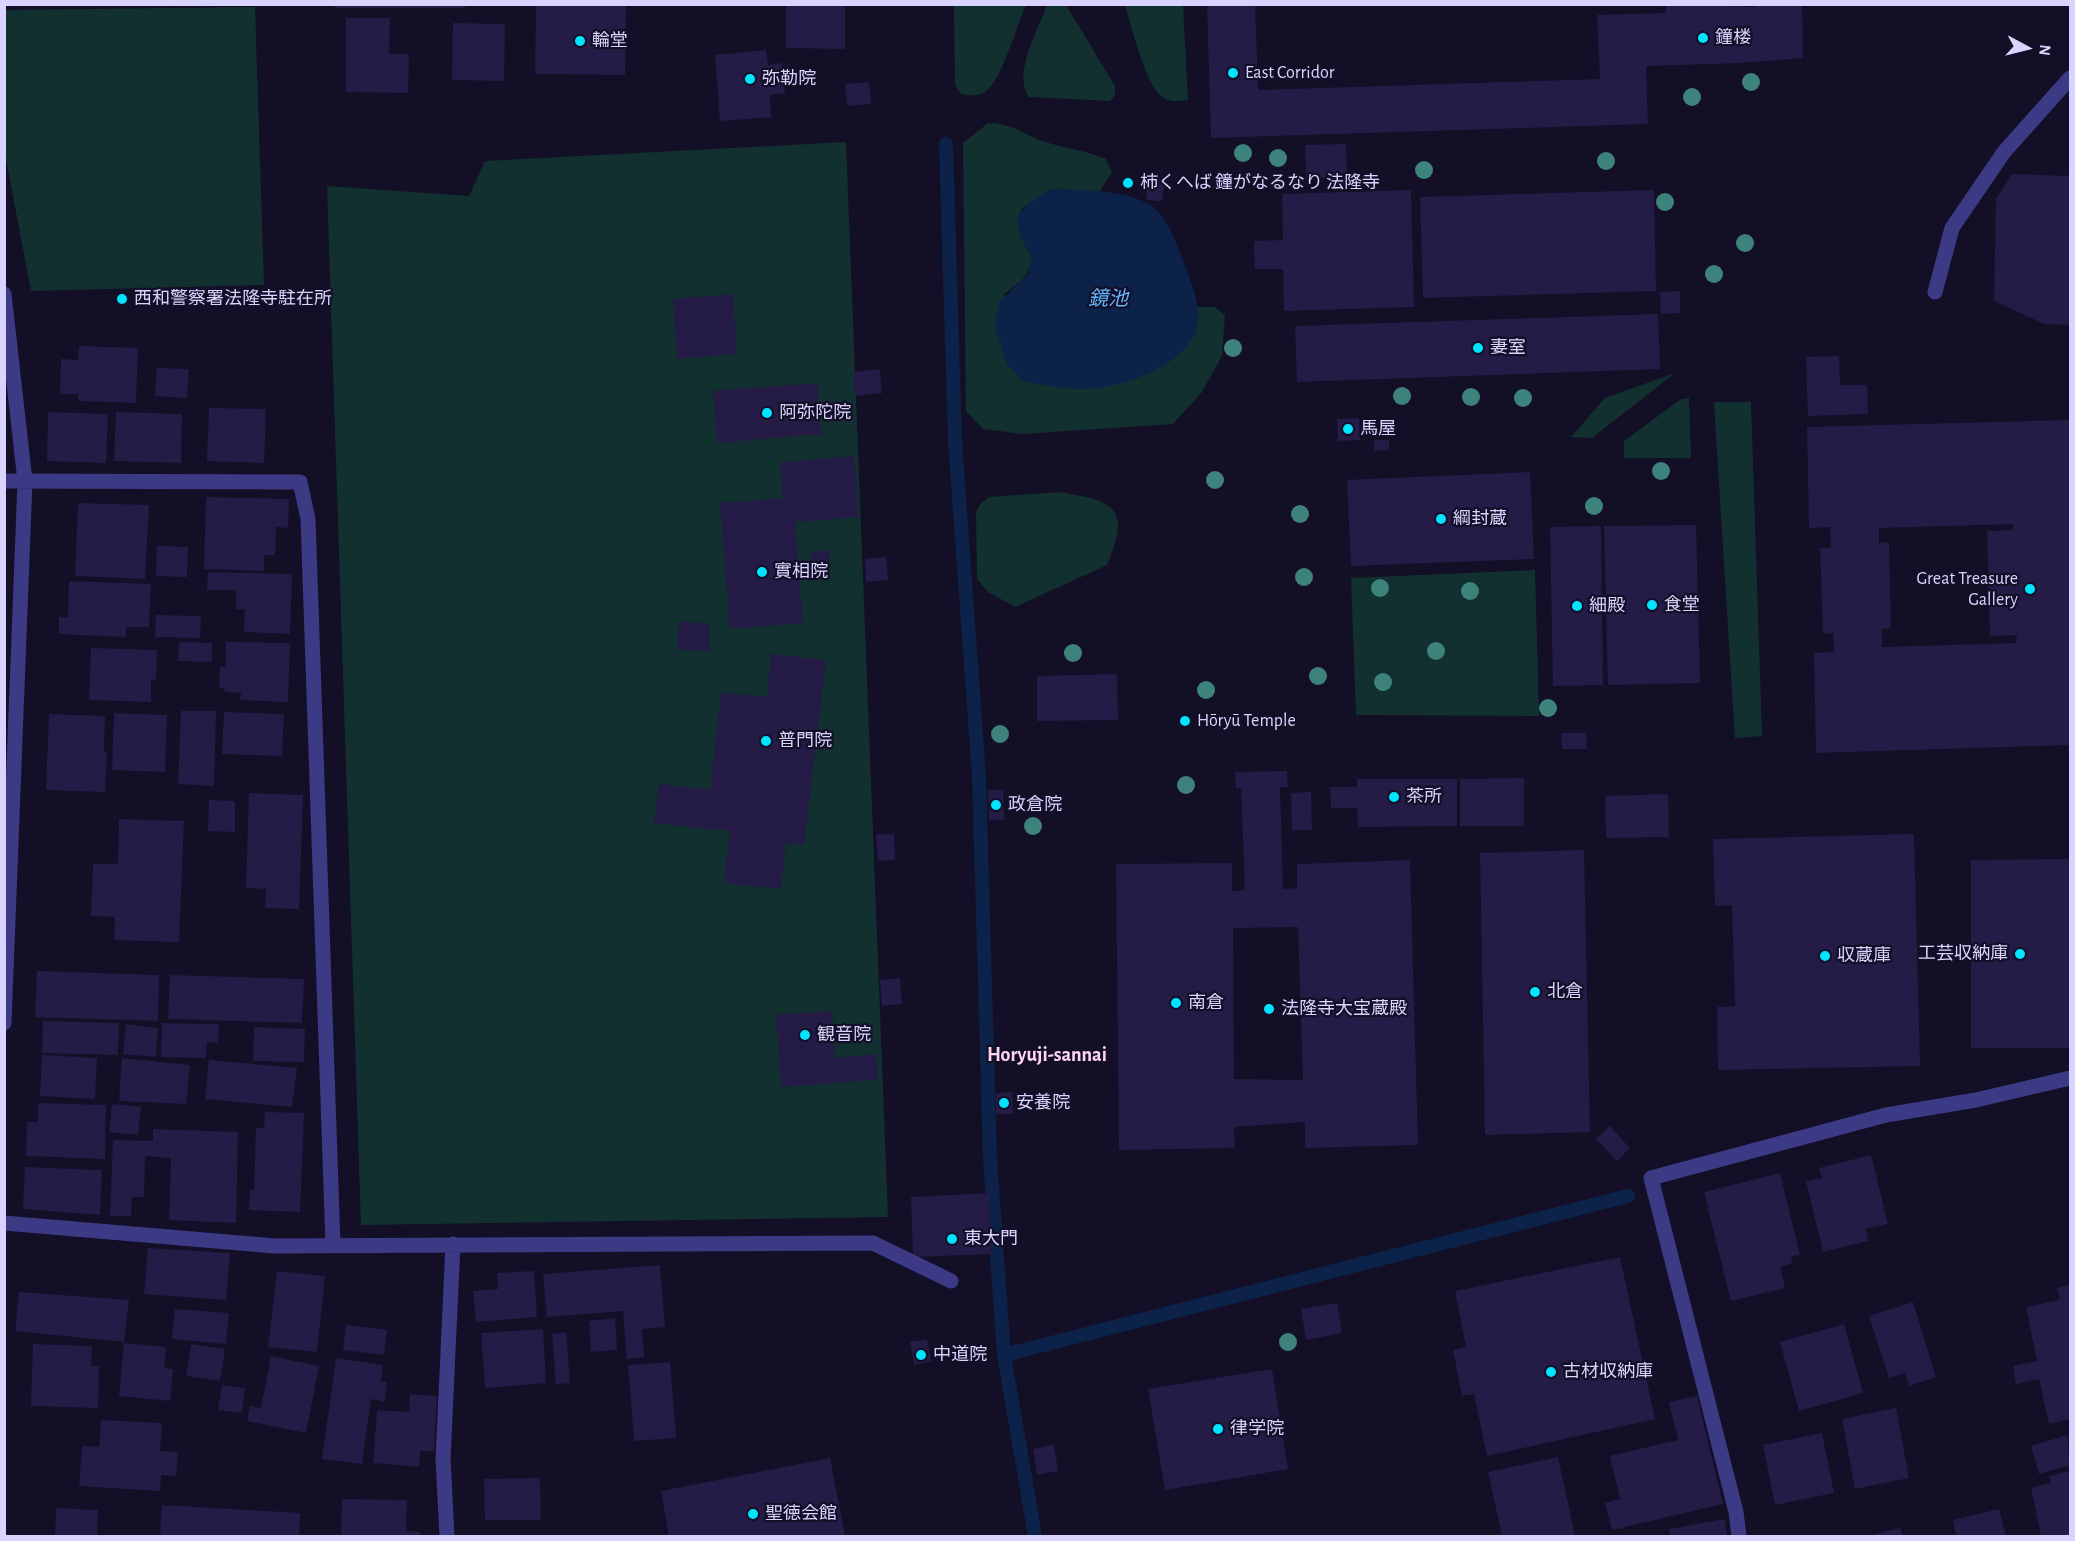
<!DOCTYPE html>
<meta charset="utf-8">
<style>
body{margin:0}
#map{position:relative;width:2075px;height:1541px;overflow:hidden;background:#130f26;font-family:"Alegreya Sans",sans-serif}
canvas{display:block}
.frame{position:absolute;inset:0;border:6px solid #d9d4ff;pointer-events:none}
.north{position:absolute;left:1997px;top:18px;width:60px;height:60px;-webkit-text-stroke:4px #130f26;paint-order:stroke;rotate:97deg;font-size:16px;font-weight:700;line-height:24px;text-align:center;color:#d9d4ff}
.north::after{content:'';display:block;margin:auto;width:21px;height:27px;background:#d9d4ff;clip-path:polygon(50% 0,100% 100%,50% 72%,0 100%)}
</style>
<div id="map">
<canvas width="2075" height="1541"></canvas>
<div class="frame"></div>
<div class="north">N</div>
</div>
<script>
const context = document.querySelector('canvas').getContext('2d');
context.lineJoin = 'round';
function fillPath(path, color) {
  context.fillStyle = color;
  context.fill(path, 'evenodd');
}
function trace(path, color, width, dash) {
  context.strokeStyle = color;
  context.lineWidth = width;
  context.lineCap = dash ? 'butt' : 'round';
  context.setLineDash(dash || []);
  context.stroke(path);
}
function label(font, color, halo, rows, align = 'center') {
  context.font = font + ' "Alegreya Sans","Noto Sans JP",sans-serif';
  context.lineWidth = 4.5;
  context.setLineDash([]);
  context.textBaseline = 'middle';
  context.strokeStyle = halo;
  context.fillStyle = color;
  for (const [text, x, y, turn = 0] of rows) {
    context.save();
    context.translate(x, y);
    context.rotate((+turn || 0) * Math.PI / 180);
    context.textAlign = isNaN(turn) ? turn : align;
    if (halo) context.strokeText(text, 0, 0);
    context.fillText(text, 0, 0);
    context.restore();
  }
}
const green = new Path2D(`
 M954,5H1026C1017,25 1002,80 985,92C978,97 969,95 961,94L955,85Z
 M1047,5H1066L1115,86V95L1110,101L1029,97C1012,74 1038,30 1047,5Z
 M1125,5H1183L1188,100C1178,102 1165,102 1158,93C1144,77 1131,26 1125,5Z
 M255,7L264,285L31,291L5,154V10Z
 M988,123C1008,123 1020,131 1037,139C1059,148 1084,149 1106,159L1112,172L1100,191L1051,189L1022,208L1018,220L1026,247L1032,255C1029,279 1021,281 1003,295L1198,321L1197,307H1215L1225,315L1222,356L1202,392L1173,424L1023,434L983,429L966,411L963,143Z
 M846,142L888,1217L361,1225L327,186L469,196L485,161Z
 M1675,373L1592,438L1571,437L1605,398Z
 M1689,398L1691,458H1624V441L1681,399Z
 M1714,402H1751L1762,736L1735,738Z
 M1059,492C1114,501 1132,507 1107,565L1015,607L988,592L977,579L976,512L980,504L989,497Z
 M1535,570L1539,716L1356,715L1351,578Z`);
const water = new Path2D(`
 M1051,189C1081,190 1117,189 1145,202C1165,211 1175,239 1182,258C1189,278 1199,297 1198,319C1196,365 1116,391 1078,389C1060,388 1041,384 1023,382L1007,364L995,327L999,302L1028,275L1032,255C1007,221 1017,207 1051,189Z`);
const stream = new Path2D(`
 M946,144L955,441L979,776L990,1159L1004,1355
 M1035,1536L1004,1355L1628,1196`);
const building = new Path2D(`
 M335,4H465V8H335Z
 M536,4H626L625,75L535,74Z
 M786,4H845V49L786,48Z
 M1207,4H1255L1258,90L1600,79L1597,15L1666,13V4L1756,7V4H1802L1803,58L1740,63L1646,66L1648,124L1211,138Z
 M346,18H390L389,54H409L408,93L346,92Z
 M453,23L505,24L504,81L452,80Z
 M766,50L768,65L782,63L785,93L770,95L771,117L720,121L715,55Z
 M869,82L871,104L847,106L845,84Z
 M1346,144L1347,177L1306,178L1305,145Z
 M2012,174L2070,176V325L2044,324L1994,301L1996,199Z
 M1148,177L1165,179L1162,201L1146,200Z
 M1411,190L1414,307L1284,311L1283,269H1255L1254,254V241L1283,240L1282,194Z
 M1654,190L1656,291L1423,298L1420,197Z
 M1680,291V313L1661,314L1660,292Z
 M733,294L737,354L677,359L673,299Z
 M1658,314L1660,369L1297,382L1295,326Z
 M79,346L138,348L136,403L78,401V394H60L61,359L78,360Z
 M1839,356L1840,385H1867L1868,414L1808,416L1806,357Z
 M157,368L189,369L187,398L155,396Z
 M880,369L882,393L855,396L854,372Z
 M817,383L821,434L717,443L713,391Z
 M209,408L266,409L264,463L207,461Z
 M48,412L108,414L106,463L47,461Z
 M116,412L182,414L181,463L114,461Z
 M1359,418L1360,440L1338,441L1337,419Z
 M2070,420V745L1816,753L1814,653L1834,652L1833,633L1823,634L1820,548H1831L1830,527L1809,528L1807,427ZM2013,524V530L1987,531L1990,636L2017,635L2016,643L1882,647V629L1891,628L1889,542L1879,543V528Z
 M1374,440H1389V450L1374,451Z
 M854,456L859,517L795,522L803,623L730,629L720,503L783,498L780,462Z
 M1530,472L1534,559L1351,566L1347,480Z
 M206,497L289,499L288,528L276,527L275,555H264V571L204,569Z
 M78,503L149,505L145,579L75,576Z
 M1696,525L1700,683L1608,685L1604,526Z
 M1601,526L1603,685L1553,686L1550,527Z
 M157,546L188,547L187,577L156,576Z
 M829,550L830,565L812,566L811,552Z
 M886,557L888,580L866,582L865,559Z
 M208,572L292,574L290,634L244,632L245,609H236V590H207Z
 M69,581L151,584L149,627H126V637L59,634V617H68Z
 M156,615L201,616L200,638L155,637Z
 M679,622L710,623L709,651L678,649Z
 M179,642L212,643V662L178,661Z
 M226,642L290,643L288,702L240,700L241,693L225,692L224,688H219L220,667H226Z
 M91,648L157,650L156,680H151V702L89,700Z
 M771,654L826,660L804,845L786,843L781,889L724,883L730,831L654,823L659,784L710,790L721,692L767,697Z
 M1117,674L1118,720L1037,721V676Z
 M181,711H216L214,786L178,784Z
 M224,712L284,714L282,756L222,754Z
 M114,713L167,715L165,772L112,770Z
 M49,714L105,716L104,752L107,751L105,792L46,790Z
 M1561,733H1586L1587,749H1562Z
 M1287,771L1288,787H1280L1283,889L1297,888V864L1410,860L1418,1145L1305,1148V1122L1234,1127L1235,1148L1119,1150L1116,864L1232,863V891L1245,890L1241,788H1236L1235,772ZM1298,927L1303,1080L1234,1079L1233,928Z
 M1524,778V826H1460V779Z
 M1357,779H1457V826L1358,827L1357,808H1331L1330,787H1357Z
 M988,790H1003L1004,820H989Z
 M1311,792L1312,830H1292L1291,793Z
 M249,793L303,795L299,909L265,908L266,889L246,888Z
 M1668,794L1669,837L1606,838L1605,796Z
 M209,800L235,801V832L208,831Z
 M119,819L184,821L179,942L114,940L115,917L91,916L93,864H118Z
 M894,834L895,860L878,861L876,835Z
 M1914,834L1920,1066L1718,1070L1717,1007L1735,1006L1732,905L1715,906L1713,839Z
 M1584,850L1590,1132L1485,1135L1480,853Z
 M2070,859L2069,1048H1971V860Z
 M37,971L159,975L158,1021L35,1017Z
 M170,975L304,979L302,1023L168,1019Z
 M900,978L902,1004L882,1006L880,980Z
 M832,1011L835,1058L876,1054L878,1079L781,1087L776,1015Z
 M43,1021L119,1023L118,1055L42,1053Z
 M162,1023L219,1024L218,1043L207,1042L206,1058L161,1057Z
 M126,1024L158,1028L156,1057L123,1054Z
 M254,1027L305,1029L304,1062L253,1061Z
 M42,1055L97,1058L95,1099L40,1096Z
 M122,1058L190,1065L186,1104L119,1101Z
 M209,1060L297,1068L292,1107L205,1099Z
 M1012,1092L1013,1114H996V1093Z
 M38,1103L106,1105L105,1159L26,1156L27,1122H38Z
 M112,1104L141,1107L138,1135L109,1132Z
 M265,1112L304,1113L300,1212L249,1210L250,1190H254L256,1128H264Z
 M1610,1126L1630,1148L1617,1161L1596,1139Z
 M153,1129L238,1132L236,1223L169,1220L171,1158L145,1156L144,1197H132L131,1216H110L113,1140L153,1141Z
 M1871,1155L1888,1224L1866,1229L1868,1241L1823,1252L1806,1181L1822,1178L1819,1168Z
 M25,1167L102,1170L100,1215L23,1209Z
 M1780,1173L1800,1255L1791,1256L1793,1263L1780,1267L1785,1288L1731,1301L1704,1192Z
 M989,1193L992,1254L913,1257L911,1197Z
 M148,1248L230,1253L226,1300L144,1294Z
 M1620,1257L1655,1419L1487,1456L1474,1394L1462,1396L1453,1350L1466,1347L1455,1291Z
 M660,1265L665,1327L642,1329L644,1357L627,1359L623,1311L547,1317L543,1274Z
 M277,1271L325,1276L317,1352L268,1347Z
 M534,1271L537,1317L476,1322L473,1291L498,1289L497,1273Z
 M2070,1285V1419L2049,1424L2039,1379L2016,1384L2013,1366L2037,1361L2026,1307L2060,1300L2057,1288Z
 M19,1292L129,1300L124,1342L15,1331Z
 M1913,1302L1936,1377L1909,1386L1905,1373L1889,1378L1869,1316Z
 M1337,1303L1342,1333L1306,1340L1301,1309Z
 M175,1309L229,1313L226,1344L172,1339Z
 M615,1318L617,1350L591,1352L589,1321Z
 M1844,1324L1863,1393L1799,1411L1780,1342Z
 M346,1325L387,1330L384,1355L343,1350Z
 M543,1329L546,1383L485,1388L481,1333Z
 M566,1332L570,1383L556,1384L552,1334Z
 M927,1339L931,1361L914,1365L910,1342Z
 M124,1343L166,1347L164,1368L173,1369L170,1401L119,1396Z
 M33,1344L92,1346L91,1366H99L98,1408L31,1406Z
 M191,1344L225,1349L220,1381L186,1376Z
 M271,1356L319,1366L306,1433L247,1421L250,1406L261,1408Z
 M336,1358L383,1365L381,1381L387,1382L385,1402L371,1399L362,1464L322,1459Z
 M670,1362L676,1438L634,1441L628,1365Z
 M1272,1369L1288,1469L1165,1490L1148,1389Z
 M222,1385L245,1388L242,1413L218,1410Z
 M410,1394L437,1396L434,1451H420L419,1467L373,1463L377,1410L409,1412Z
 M1697,1396L1723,1504L1612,1530L1605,1503L1620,1499L1610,1456L1678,1440L1669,1402Z
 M1896,1408L1909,1478L1855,1489L1842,1419Z
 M101,1420L162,1423L160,1451L178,1452L176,1476L161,1475L160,1491L79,1486L82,1446L99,1447Z
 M1822,1433L1834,1493L1775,1505L1763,1445Z
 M2067,1435L2070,1465L2039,1474L2031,1446Z
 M1054,1445L1058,1471L1037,1475L1033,1449Z
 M1558,1457L1575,1536H1502L1488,1472Z
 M830,1458L845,1536H669L661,1491Z
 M2070,1471V1536H2041L2031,1488L2051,1483L2049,1476Z
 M540,1478L541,1520H485L484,1479Z
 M342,1499L407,1500L406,1531L420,1532V1536H341Z
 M162,1505L300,1513L299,1536H160Z
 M56,1508L98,1510L97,1536H55Z
 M1999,1509L2006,1536H1956L1953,1520Z
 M1725,1519L1727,1536H1670L1669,1529Z
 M1900,1528L1903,1536H1869Z`);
const minor = new Path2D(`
 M1935,292L1952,228L2004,152L2070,78
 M4,294L25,481L4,1023
 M4,481L300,482L308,519L333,1245
 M4,1223L275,1246L873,1243L951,1281
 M447,1536L443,1459L453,1244
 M1739,1536L1736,1512L1651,1178L1886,1115L1976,1100L2070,1078`);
const trees = [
 [1751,82],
 [1692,97],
 [1243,153],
 [1278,158],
 [1606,161],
 [1424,170],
 [1665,202],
 [1745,243],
 [1714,274],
 [1233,348],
 [1402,396],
 [1471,397],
 [1523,398],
 [1661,471],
 [1215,480],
 [1594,506],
 [1300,514],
 [1304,577],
 [1380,588],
 [1470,591],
 [1436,651],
 [1073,653],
 [1318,676],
 [1383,682],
 [1206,690],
 [1548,708],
 [1000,734],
 [1186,785],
 [1033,826],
 [1288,1342]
];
const markers = [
 [1703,38,6,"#00e5ff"],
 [580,41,6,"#00e5ff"],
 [1233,73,6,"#00e5ff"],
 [750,79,6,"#00e5ff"],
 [1128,183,6,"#00e5ff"],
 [122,299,6,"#00e5ff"],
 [1478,348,6,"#00e5ff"],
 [767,413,6,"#00e5ff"],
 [1348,429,6,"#00e5ff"],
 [1441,519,6,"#00e5ff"],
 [762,572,6,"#00e5ff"],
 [2030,589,6,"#00e5ff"],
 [1652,605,6,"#00e5ff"],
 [1577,606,6,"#00e5ff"],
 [1185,721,6,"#00e5ff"],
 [766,741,6,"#00e5ff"],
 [1394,797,6,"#00e5ff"],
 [996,805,6,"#00e5ff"],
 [2020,954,6,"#00e5ff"],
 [1825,956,6,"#00e5ff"],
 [1535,992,6,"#00e5ff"],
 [1176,1003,6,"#00e5ff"],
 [1269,1009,6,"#00e5ff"],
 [805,1035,6,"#00e5ff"],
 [1004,1103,6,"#00e5ff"],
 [952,1239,6,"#00e5ff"],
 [921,1355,6,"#00e5ff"],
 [1551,1372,6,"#00e5ff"],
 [1218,1429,6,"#00e5ff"],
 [753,1514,6,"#00e5ff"]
];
const poiNames = [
 ["鐘楼",1715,38],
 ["輪堂",592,41],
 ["East Corridor",1245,73],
 ["弥勒院",762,79],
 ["柿くへば 鐘がなるなり 法隆寺",1140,183],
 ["西和警察署法隆寺駐在所",134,299],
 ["妻室",1490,348],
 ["阿弥陀院",779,413],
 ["馬屋",1360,429],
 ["綱封蔵",1453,519],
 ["實相院",774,572],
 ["Great Treasure",2018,579,"right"],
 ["Gallery",2018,600,"right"],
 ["食堂",1664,605],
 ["細殿",1589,606],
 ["Hōryū Temple",1197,721],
 ["普門院",778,741],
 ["茶所",1406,797],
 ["政倉院",1008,805],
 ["工芸収納庫",2008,954,"right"],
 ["収蔵庫",1837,956],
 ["北倉",1547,992],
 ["南倉",1188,1003],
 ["法隆寺大宝蔵殿",1281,1009],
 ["観音院",817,1035],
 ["安養院",1016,1103],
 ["東大門",964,1239],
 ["中道院",933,1355],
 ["古材収納庫",1563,1372],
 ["律学院",1230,1429],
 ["聖徳会館",765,1514]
];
const waterNames = [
 ["鏡池",1108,299]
];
const neighbourhoodNames = [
 ["Horyuji-sannai",1047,1055]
];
fillPath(green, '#12302f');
fillPath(water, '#0c2248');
trace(stream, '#0c2248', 14);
fillPath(building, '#241b47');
trace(minor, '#3d3a85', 15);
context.fillStyle = '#3d827b';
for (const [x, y] of trees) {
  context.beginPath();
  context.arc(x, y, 9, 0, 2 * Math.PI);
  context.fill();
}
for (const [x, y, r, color] of markers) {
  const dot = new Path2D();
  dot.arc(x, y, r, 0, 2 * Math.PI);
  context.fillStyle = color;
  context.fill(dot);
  trace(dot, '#130f26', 2);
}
label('18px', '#d9d4ff', '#130f26', poiNames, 'left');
label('italic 20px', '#62b6ff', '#130f26', waterNames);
label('bold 20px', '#ffd6f0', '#130f26', neighbourhoodNames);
</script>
